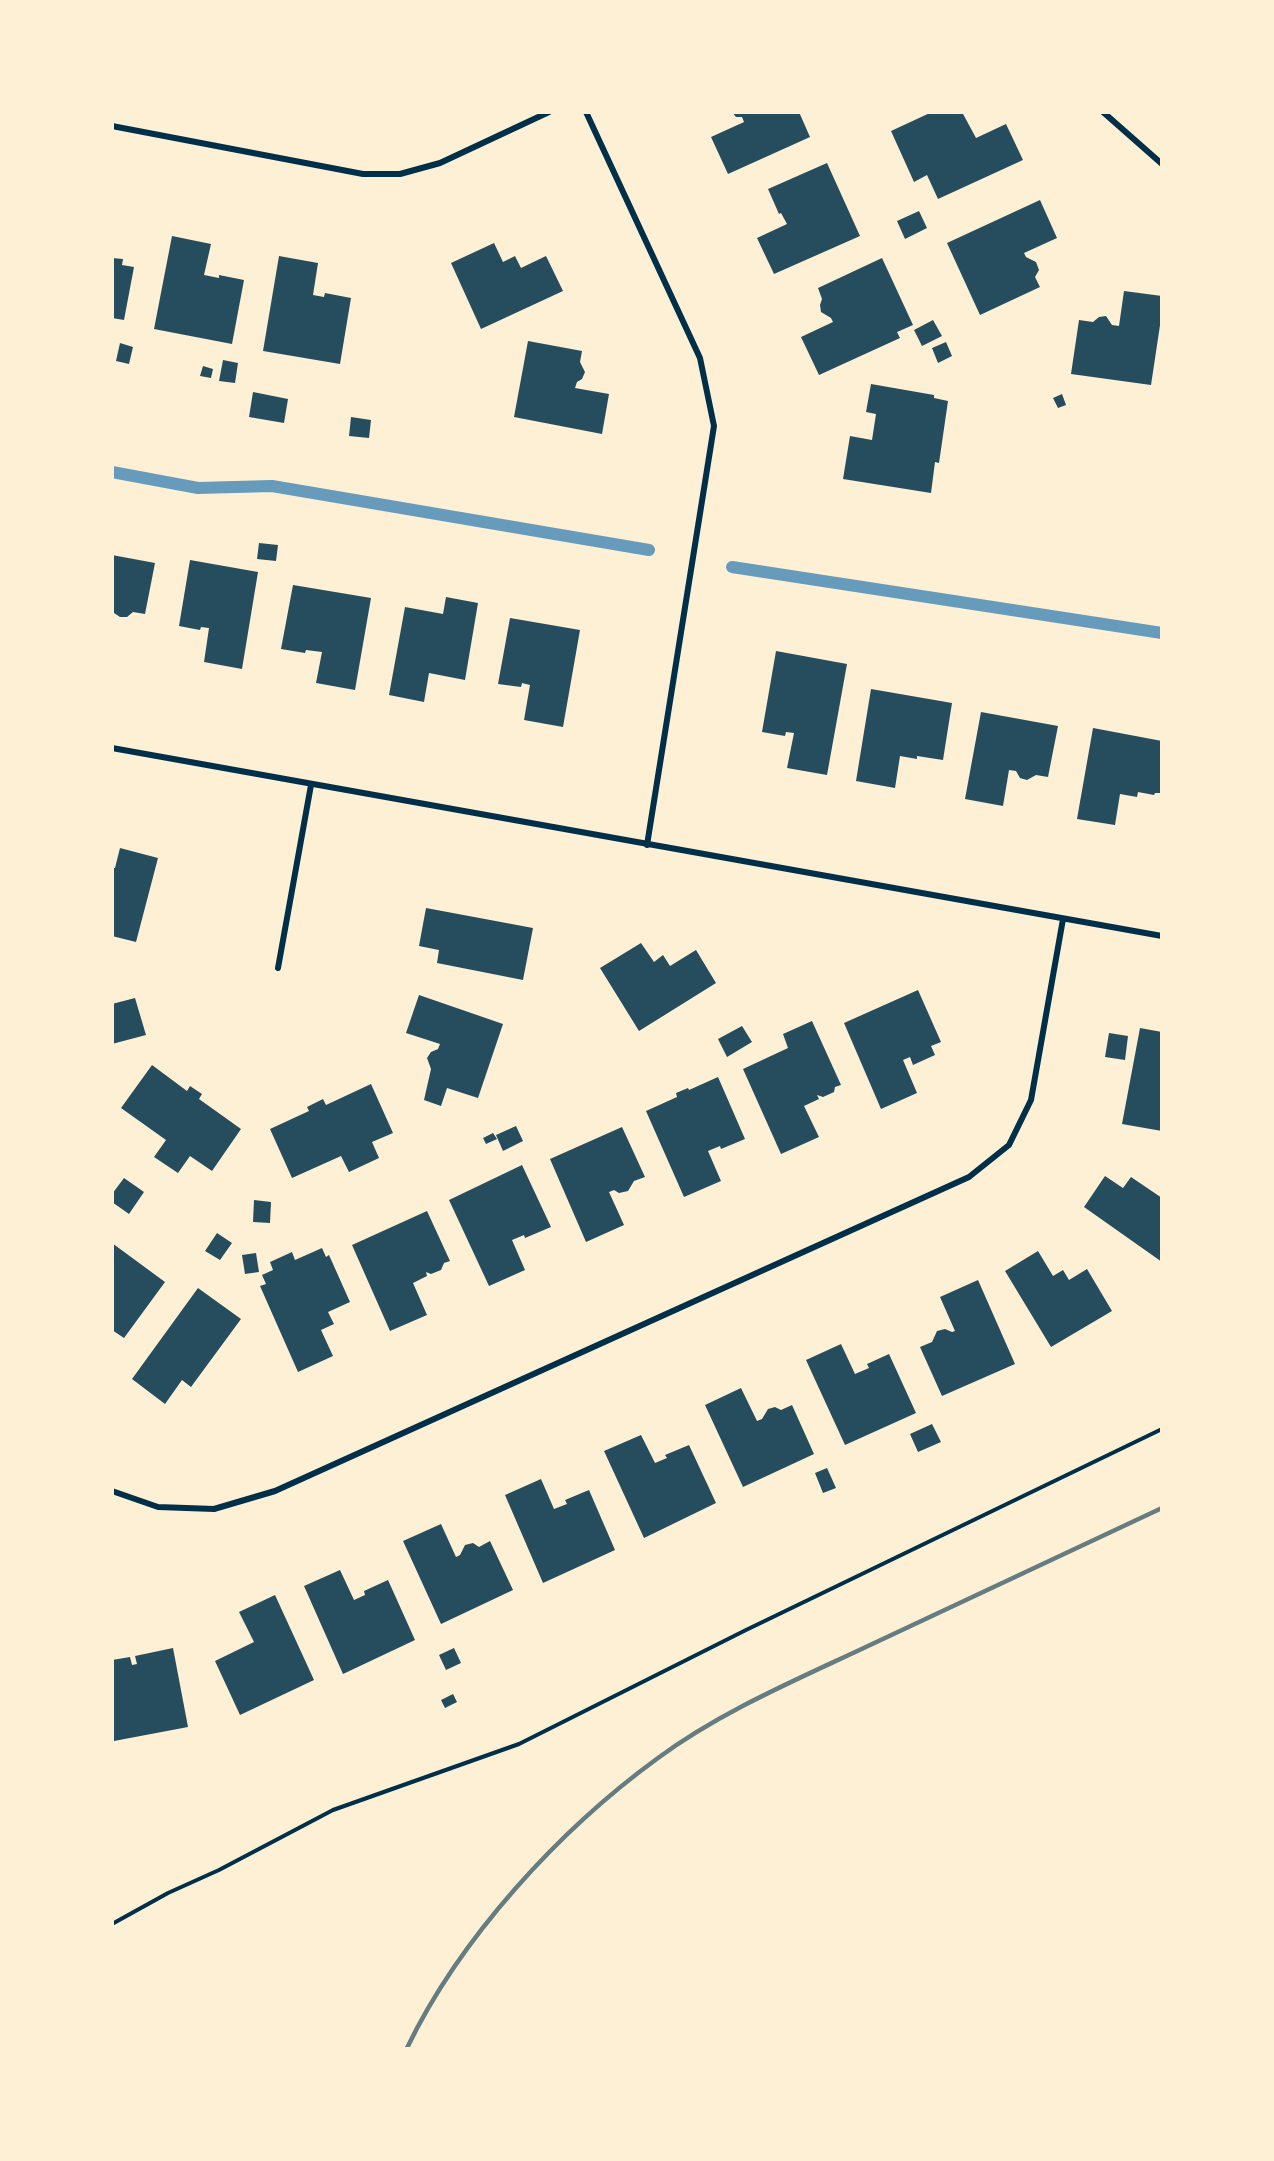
<!DOCTYPE html>
<style>
body{margin:0}
#map{position:relative;width:1274px;height:2161px;overflow:hidden;background:#fdf0d5;font-family:"Sofia Sans Condensed",sans-serif}
canvas{display:block}
.frame{position:absolute;inset:0;border:114px solid #fdf0d5;pointer-events:none}
</style>
<div id="map">
<canvas width="1274" height="2161"></canvas>
<div class="frame"></div>
</div>
<script>
const context = document.querySelector('canvas').getContext('2d');
context.lineJoin = 'round';
function trace(path, color, width, dash) {
  context.strokeStyle = color;
  context.lineWidth = width;
  context.lineCap = dash ? 'butt' : 'round';
  context.setLineDash(dash || []);
  context.stroke(path);
}
function fillPath(path, color) {
  context.fillStyle = color;
  context.fill(path, 'evenodd');
}
const stream = new Path2D(`
 M112,472L198,488L272,486L649,550
 M732,567L1162,633`);
const building = new Path2D(`
 M732,112H799L810,137L728,174L711,137L744,122L742,117H736Z
 M932,112H962L976,138L1006,124L1023,160L938,199L927,175L914,182L891,131Z
 M827,163L860,236L774,274L757,238L787,224L781,213L779,214L768,189Z
 M1040,200L1057,238L1024,253L1026,257L1036,262L1039,270L1035,277L1040,287L980,315L947,243Z
 M919,211L927,228L905,239L897,221Z
 M172,236L211,244L204,275L219,278V275L244,280L232,344L154,329Z
 M494,243L503,262L515,256L521,268L546,256L563,291L481,329L451,263Z
 M279,256L318,263L313,295L324,297L325,293L351,298L340,364L263,351Z
 M112,258L123,259L122,265L134,267L124,320L112,318Z
 M882,258L913,325L897,332L900,338L819,375L801,337L833,322L831,318L821,312L820,305L822,299L818,288Z
 M1124,291L1162,296V312L1151,385L1071,374L1079,320L1093,322L1099,317L1106,316L1112,325L1119,326Z
 M933,320L942,336L922,346L914,330Z
 M528,341L582,351L580,362L585,372L582,379L577,382L575,388L609,394L602,434L514,417Z
 M946,342L952,356L938,363L932,348Z
 M120,343L133,347L129,364L116,361Z
 M223,360L238,363L235,383L219,381Z
 M203,366L213,369L211,378L200,376Z
 M871,384L934,395V398L948,401L939,463L935,462L931,493L843,479L850,436L872,440L876,414L866,412Z
 M253,392L288,399L284,423L249,417Z
 M1062,394L1066,405L1058,408L1053,398Z
 M351,417L371,420L369,438L349,436Z
 M259,543L278,545L276,561L257,559Z
 M112,555L155,563L145,614L133,612L127,617H120L114,613Z
 M190,560L258,572L242,669L204,662L209,628L201,627L200,630L179,626Z
 M293,585L371,598L355,690L316,683L322,652L306,650L305,653L281,649Z
 M446,597L478,603L465,680L429,673L424,702L389,695L405,607L443,614Z
 M510,618L580,630L563,727L524,720L530,685L522,683L521,687L498,684Z
 M776,651L847,664L827,775L787,768L794,733L786,732L785,736L762,732Z
 M871,689L952,703L943,760L917,756V759L900,756L895,788L856,781Z
 M981,712L1058,726L1048,777L1036,775L1027,780L1020,778L1016,771L1009,770L1003,806L965,799Z
 M1093,728L1162,741L1161,793H1155L1154,795L1138,792L1137,797L1120,794L1115,825L1077,819Z
 M120,848L158,858L136,942L112,936V868H115Z
 M426,908L533,928L523,980L437,963L439,950L419,946Z
 M641,943L654,962L663,955L670,966L696,950L716,983L639,1031L600,968Z
 M918,990L941,1042L931,1046L935,1055L913,1065L910,1057L903,1060L917,1093L881,1109L844,1023Z
 M419,995L503,1024L478,1098L447,1088L441,1106L424,1100L431,1069L427,1058L431,1052L438,1049L440,1044L406,1033Z
 M135,998L146,1035L112,1044V1004Z
 M812,1021L841,1085L835,1087L834,1092L823,1097L817,1095L819,1099L804,1106L819,1137L781,1154L743,1069L788,1048L783,1034Z
 M742,1026L752,1042L727,1057L718,1039Z
 M1140,1028L1162,1032V1131L1122,1124Z
 M1109,1033L1128,1036L1125,1060L1105,1057Z
 M152,1065L187,1091L190,1086L202,1094L199,1099L241,1129L212,1171L190,1156L178,1173L154,1157L166,1140L121,1108Z
 M718,1077L745,1139L721,1149L720,1146L708,1151L721,1181L684,1197L646,1111L677,1097L676,1093L688,1088L689,1090Z
 M371,1084L393,1133L372,1142L379,1158L349,1172L341,1156L292,1178L270,1129L309,1111L307,1107L323,1099L326,1105Z
 M516,1126L523,1141L503,1151L496,1135Z
 M622,1127L645,1177L634,1181L628,1191L619,1193L614,1190L609,1192L624,1225L586,1242L550,1159Z
 M493,1133L497,1139L486,1144L483,1138Z
 M522,1165L551,1227L525,1238L524,1235L512,1240L525,1270L489,1286L449,1200Z
 M1105,1176L1123,1188L1131,1177L1162,1198V1262L1084,1207Z
 M124,1178L144,1192L129,1214L112,1202V1194Z
 M254,1200L271,1202L270,1223L253,1222Z
 M427,1211L450,1261L444,1263L441,1270L431,1274L426,1272L427,1276L413,1283L427,1315L390,1331L352,1245Z
 M217,1233L232,1243L220,1260L205,1251Z
 M112,1243L165,1282L124,1338L112,1330Z
 M322,1248L326,1257L329,1255L350,1302L328,1312L334,1324L321,1330L333,1356L298,1372L260,1286L266,1284L262,1275L273,1270L270,1262L292,1252L295,1260Z
 M1038,1251L1053,1276L1063,1270L1069,1280L1087,1269L1112,1311L1051,1347L1005,1271Z
 M256,1253L259,1272L245,1274L242,1255Z
 M978,1280L1015,1364L942,1396L920,1347L932,1342L937,1331L945,1329L952,1332L955,1331L940,1297Z
 M198,1288L241,1319L191,1387L182,1380L165,1404L132,1379Z
 M841,1344L855,1374L869,1368L867,1364L889,1354L916,1413L845,1445L806,1360Z
 M741,1388L757,1421L762,1419L768,1409L775,1407L781,1410L792,1405L814,1454L743,1487L705,1405Z
 M932,1424L941,1442L918,1452L910,1434Z
 M641,1435L655,1463L667,1458L665,1455L689,1445L716,1503L644,1538L604,1451Z
 M827,1468L836,1488L823,1493L815,1473Z
 M541,1479L554,1509L567,1504L565,1500L589,1490L615,1550L543,1583L505,1495Z
 M441,1524L456,1557L460,1555L465,1545L473,1543L479,1547L490,1541L513,1590L441,1624L403,1541Z
 M340,1570L354,1600L365,1595L364,1591L388,1580L415,1640L343,1674L304,1586Z
 M275,1595L314,1680L240,1715L215,1661L254,1642L239,1612Z
 M173,1648L188,1727L114,1741L112,1660L130,1657L132,1665L137,1664L135,1656Z
 M454,1648L461,1663L446,1670L439,1655Z
 M453,1694L457,1702L445,1708L441,1700Z`);
const path = new Path2D(`
 M112,1924L168,1893L219,1870L333,1810L519,1744L746,1630L1162,1429`);
const minor = new Path2D(`
 M586,112L700,358L714,426L647,845
 M1103,112L1162,164
 M112,126L363,174H400L440,163L549,112
 M112,748L1162,936
 M278,968L311,785
 M112,1491L158,1507L214,1509L275,1491L969,1177L1009,1145L1031,1100L1063,919`);
const rail = new Path2D(`
 M407,2048C460,1938 559,1830 658,1758C722,1711 796,1680 868,1646C966,1600 1064,1554 1162,1508`);
trace(stream, '#669bbc', 12);
fillPath(building, '#264d5e');
trace(path, '#003049', 4);
trace(minor, '#003049', 6);
trace(rail, '#657d81', 4.5);
</script>
